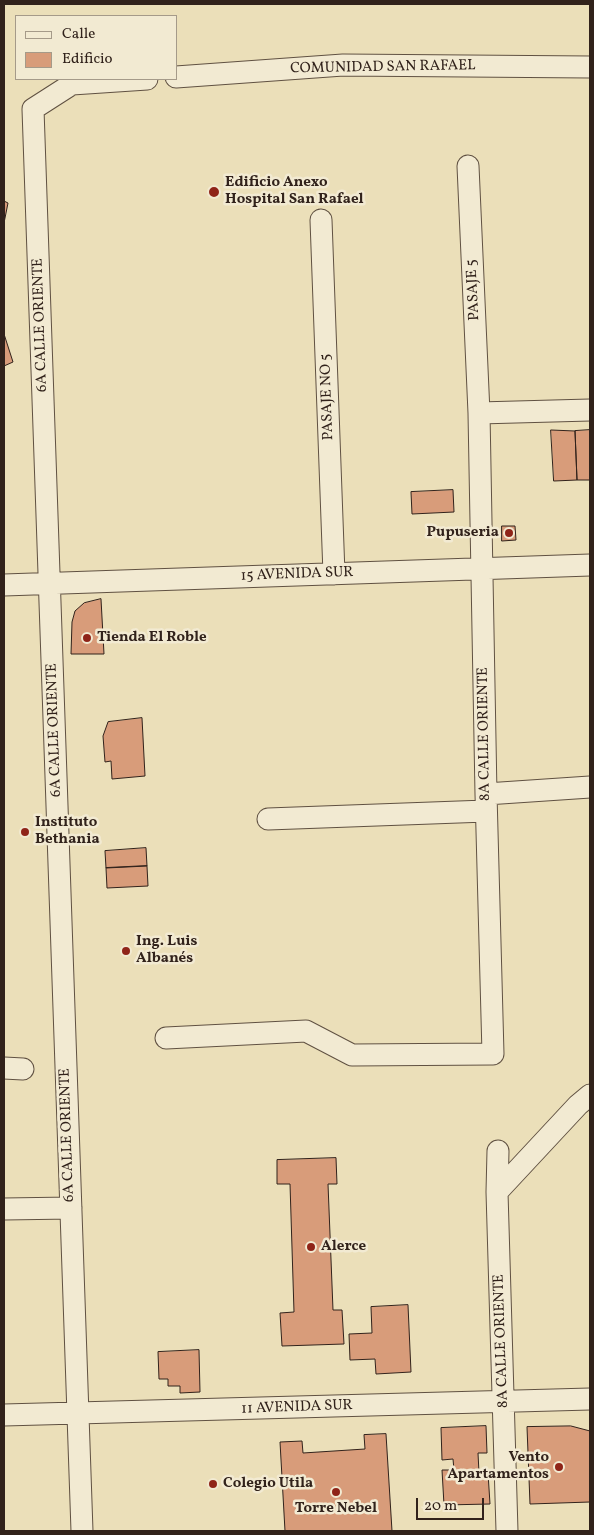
<!DOCTYPE html>
<meta charset="utf-8">
<style>
body{margin:0}
#map{position:relative;width:594px;height:1535px;overflow:hidden;background:#ebdfb9;font-family:Vollkorn,serif}
canvas{display:block}
.frame{position:absolute;inset:0;border:5px solid #31221b;pointer-events:none}
.legend{position:absolute;left:15px;top:15px;width:162px;height:65px;box-sizing:border-box;background:#f2ead2;border:1px solid #a59a89;margin:0;padding:6px 9px;list-style:none;font-size:15px;color:#31221b}
.legend li{display:flex;align-items:center;gap:10px;height:25px}
.legend b{width:25px;border:1px solid #a59a89}
.scale{position:absolute;left:416px;top:1498px;width:68px;height:22px;box-sizing:border-box;border:2px solid #31221b;border-top:0;padding-left:6px;font-size:15px;line-height:18px;white-space:nowrap;color:#31221b;-webkit-text-stroke:4px #f2ead2;paint-order:stroke}
</style>
<div id="map">
<canvas width="594" height="1535"></canvas>
<div class="frame"></div>
<ul class="legend">
<li><b style="height:6px;background:#f2ead2"></b>Calle</li>
<li><b style="height:14px;background:#d89c7a"></b>Edificio</li>
</ul>
<div class="scale">20 m</div>
</div>
<script>
const context = document.querySelector('canvas').getContext('2d');
context.lineJoin = 'round';
function fillPath(path, color) {
  context.fillStyle = color;
  context.fill(path, 'evenodd');
}
function trace(path, color, width, dash) {
  context.strokeStyle = color;
  context.lineWidth = width;
  context.lineCap = dash ? 'butt' : 'round';
  context.setLineDash(dash || []);
  context.stroke(path);
}
function label(font, color, halo, rows, align = 'center') {
  context.font = font + ' Vollkorn,serif';
  context.lineWidth = 5;
  context.setLineDash([]);
  context.textBaseline = 'middle';
  context.strokeStyle = halo;
  context.fillStyle = color;
  for (const [text, x, y, turn = 0] of rows) {
    context.save();
    context.translate(x, y);
    context.rotate((+turn || 0) * Math.PI / 180);
    context.textAlign = isNaN(turn) ? turn : align;
    if (halo) context.strokeText(text, 0, 0);
    context.fillText(text, 0, 0);
    context.restore();
  }
}
const building = new Path2D(`
 M4,201L8,203L4,223Z
 M4,334L13,362L4,366Z
 M551,430L575,431L577,480L554,481Z
 M590,430V480H577L575,431Z
 M453,490L454,512L412,514L411,492Z
 M502,526H515L516,540L502,541Z
 M101,599L104,654H71L72,622L75,611L84,603Z
 M142,718L145,776L112,779L111,761L105,762L103,736L108,722Z
 M146,848L147,866L106,868L105,851Z
 M147,866L148,886L107,888L106,868Z
 M336,1158L337,1184H328L333,1310H342L344,1344L282,1346L280,1313L294,1312L290,1184H277V1160Z
 M408,1305L411,1372L376,1374L375,1359L350,1360L349,1334L372,1333L371,1307Z
 M199,1350L200,1392L180,1393V1386H168V1379H159L158,1352Z
 M486,1426L487,1453H478L479,1473H488L490,1504L444,1505L442,1470H454L453,1459L442,1460L441,1428Z
 M571,1426L590,1431V1502L530,1504L527,1427Z
 M386,1434L392,1531H285L280,1442L302,1441L303,1453L365,1449L364,1435Z`);
const street = new Path2D(`
 M176,77L343,65L590,67
 M321,220L334,574
 M479,413L590,410
 M4,585L590,565
 M486,794L590,787
 M268,819L486,811
 M166,1038L306,1031L352,1055L493,1054L486,794L479,413L468,166
 M4,1068L23,1069
 M498,1151L497,1192L507,1531
 M497,1192L578,1105L590,1095
 M4,1209L71,1208
 M4,1415L590,1399
 M82,1531L33,109L72,84L147,79`);
const markers = [
 [214,192,6,"#8f2418"],
 [509,533,5,"#8f2418"],
 [87,638,5,"#8f2418"],
 [25,832,5,"#8f2418"],
 [126,951,5,"#8f2418"],
 [311,1247,5,"#8f2418"],
 [559,1467,5,"#8f2418"],
 [213,1484,5,"#8f2418"],
 [336,1492,5,"#8f2418"]
];
const streetNames = [
 ["COMUNIDAD SAN RAFAEL",383,68,-1],
 ["PASAJE 5",474,290,-93],
 ["6A CALLE ORIENTE",41,325,-92],
 ["PASAJE NO 5",328,397,-92],
 ["15 AVENIDA SUR",297,575,-2],
 ["6A CALLE ORIENTE",55,730,-92],
 ["8A CALLE ORIENTE",485,734,-91],
 ["6A CALLE ORIENTE",68,1135,-92],
 ["8A CALLE ORIENTE",502,1341,-92],
 ["11 AVENIDA SUR",297,1408,-2]
];
const poiNames = [
 ["Edificio Anexo",225,183],
 ["Hospital San Rafael",225,200],
 ["Pupuseria",499,533,"right"],
 ["Tienda El Roble",97,638],
 ["Instituto",35,823],
 ["Bethania",35,840],
 ["Ing. Luis",136,942],
 ["Albanés",136,959],
 ["Alerce",321,1247],
 ["Vento",549,1458,"right"],
 ["Apartamentos",549,1475,"right"],
 ["Colegio Utila",223,1484],
 ["Torre Nebel",336,1509,"center"]
];
fillPath(building, '#d89c7a');
trace(building, '#31221b', 1);
trace(street, '#605142', 23);
trace(street, '#f2ead2', 21);
for (const [x, y, r, color] of markers) {
  const dot = new Path2D();
  dot.arc(x, y, r, 0, 2 * Math.PI);
  context.fillStyle = color;
  context.fill(dot);
  trace(dot, '#f2ead2', 2);
}
label('15px', '#31221b', '#f2ead2', streetNames);
label('bold 15px', '#31221b', '#f2ead2', poiNames, 'left');
</script>
